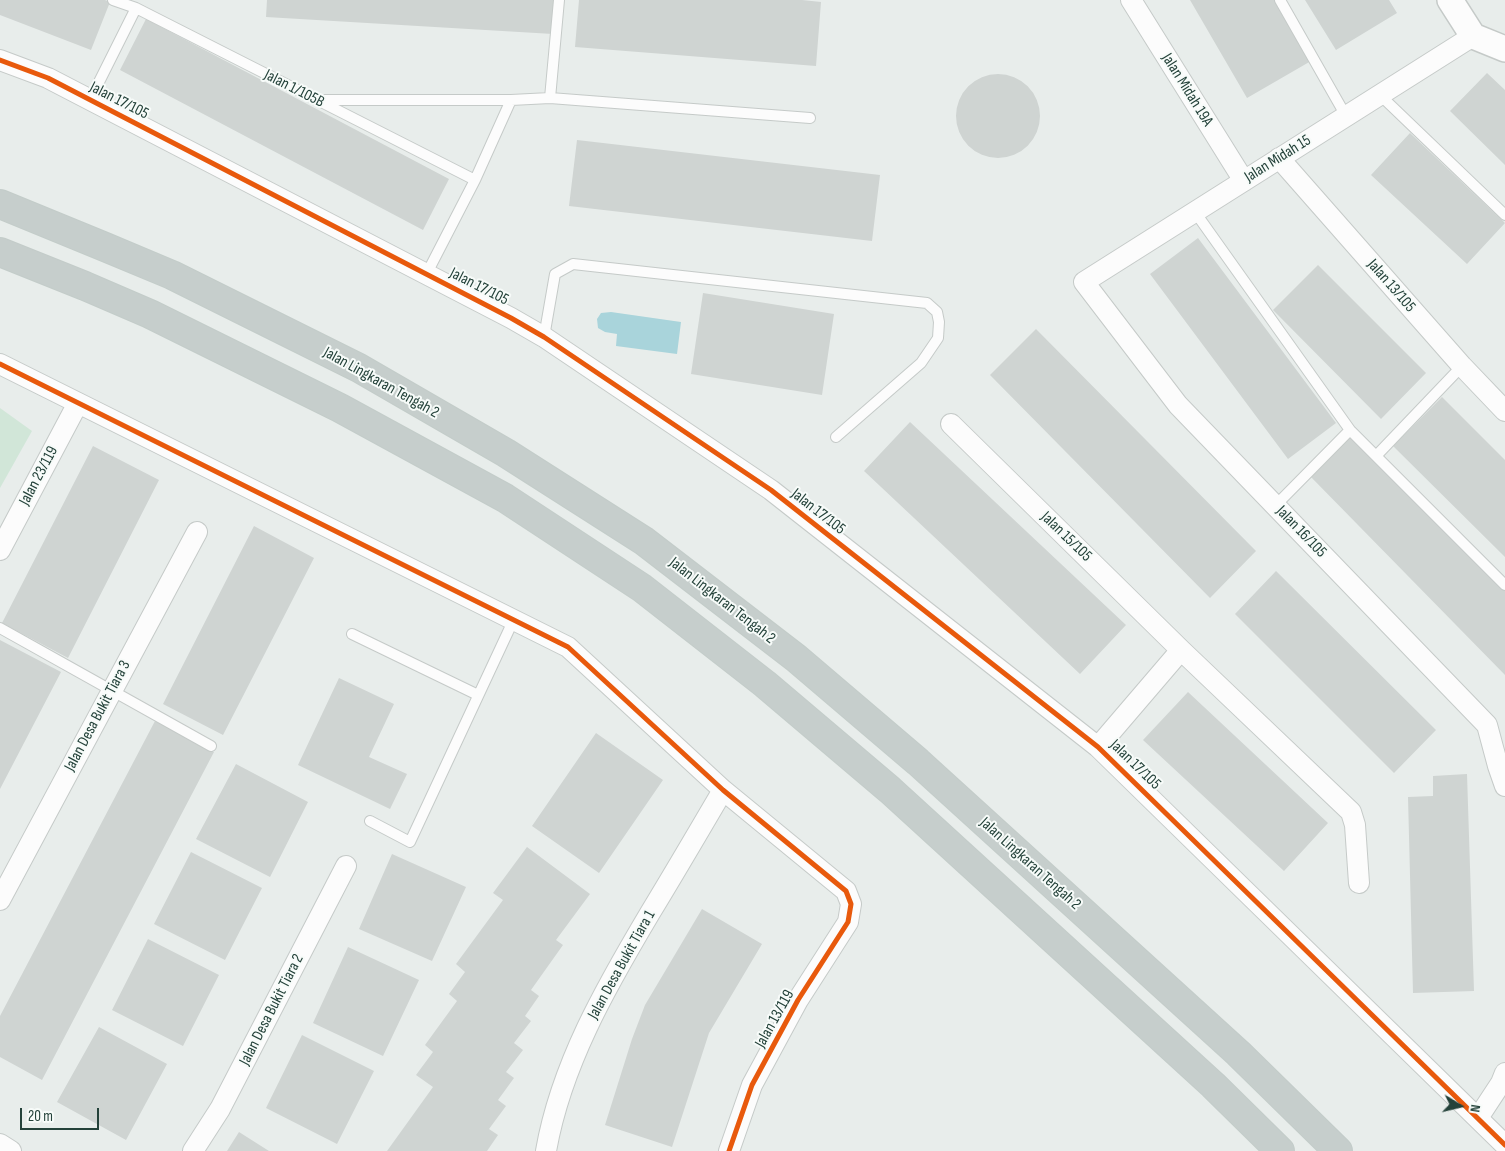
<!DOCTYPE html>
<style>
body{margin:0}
#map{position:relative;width:1505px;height:1151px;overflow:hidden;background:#e8edeb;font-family:"Sofia Sans Condensed",sans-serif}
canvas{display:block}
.north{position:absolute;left:1435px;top:1081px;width:50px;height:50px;-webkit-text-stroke:4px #f7fbf9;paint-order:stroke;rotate:99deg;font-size:14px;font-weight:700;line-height:20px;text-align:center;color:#24423a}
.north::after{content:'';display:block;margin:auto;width:18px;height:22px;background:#24423a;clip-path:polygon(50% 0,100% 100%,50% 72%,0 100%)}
.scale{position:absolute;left:20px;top:1108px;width:79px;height:22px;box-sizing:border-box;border:2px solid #24423a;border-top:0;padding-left:6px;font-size:15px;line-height:18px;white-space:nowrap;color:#24423a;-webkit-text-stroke:4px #f7fbf9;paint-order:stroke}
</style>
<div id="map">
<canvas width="1505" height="1151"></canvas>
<div class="north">N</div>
<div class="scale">20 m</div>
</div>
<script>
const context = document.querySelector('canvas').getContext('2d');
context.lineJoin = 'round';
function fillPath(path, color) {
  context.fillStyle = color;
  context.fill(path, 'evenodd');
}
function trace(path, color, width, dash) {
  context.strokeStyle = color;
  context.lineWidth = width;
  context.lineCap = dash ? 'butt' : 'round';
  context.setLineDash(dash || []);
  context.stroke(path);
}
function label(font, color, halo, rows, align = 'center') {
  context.font = font + ' "Sofia Sans Condensed",sans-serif';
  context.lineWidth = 4;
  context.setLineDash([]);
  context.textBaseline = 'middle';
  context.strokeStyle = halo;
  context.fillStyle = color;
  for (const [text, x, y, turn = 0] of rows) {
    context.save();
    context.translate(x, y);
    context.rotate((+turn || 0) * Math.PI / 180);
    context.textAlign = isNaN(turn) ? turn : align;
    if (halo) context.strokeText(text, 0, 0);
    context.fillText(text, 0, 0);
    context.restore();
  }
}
const green = new Path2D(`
 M0,408L32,431L0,488Z`);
const water = new Path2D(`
 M611,312L681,322L677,354L616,346L617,334L605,332L598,328L597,319L601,313Z`);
const building = new Path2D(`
 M0,0H105L110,2L91,50L0,15Z
 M267,0H555L553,34L266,17Z
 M579,0H802L821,2L816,66L575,47Z
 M1190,0H1276L1311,61L1247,98Z
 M1305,0H1389L1397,13L1336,50Z
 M146,19L449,179L423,230L120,70Z
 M1487,73L1505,90V165L1450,111Z
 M956 116a42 42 0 1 1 84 0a42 42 0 1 1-84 0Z
 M1410,133L1505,223L1467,264L1371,175Z
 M577,140L880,175L872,241L569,206Z
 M1198,238L1336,423L1288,459L1150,274Z
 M1318,265L1426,373L1381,419L1273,310Z
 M703,293L834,314L822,395L691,374Z
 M1036,329L1256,551L1210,598L990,375Z
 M1442,397L1505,460V557L1393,446Z
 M910,422L1126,625L1080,674L864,471Z
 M1351,433L1505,590V675L1309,475Z
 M93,446L159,480L68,658L2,623Z
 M254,526L314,558L223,735L163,704Z
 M1276,571L1436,730L1394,773L1235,614Z
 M0,640L61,672L0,789Z
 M339,678L394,704L369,757L407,774L390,809L298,765Z
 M1188,692L1328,823L1284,871L1143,740Z
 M155,721L214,752L42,1080L0,1057V1016Z
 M596,733L663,780L599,873L532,826Z
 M236,764L308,802L270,877L196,839Z
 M1467,774L1474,991L1413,993L1408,797L1433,796V776Z
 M527,847L590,894L556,940L563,945L531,990L539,996L525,1016L531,1021L514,1043L523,1050L506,1072L514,1078L498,1100L506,1106L489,1129L498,1135L487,1151H387L433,1087L416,1075L433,1052L425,1045L457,1001L449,994L465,972L456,964L503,900L493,893Z
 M191,852L262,888L225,960L154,924Z
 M392,854L466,887L432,961L359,929Z
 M702,909L762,944L709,1033L672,1147L605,1125L632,1039L645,1005Z
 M148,939L219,975L183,1046L112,1010Z
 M348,947L419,980L383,1056L313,1023Z
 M99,1027L167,1064L126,1140L57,1102Z
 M302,1035L374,1071L337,1144L266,1108Z
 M239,1132L269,1151H227Z`);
const service = new Path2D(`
 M113,0L136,8L475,180
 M559,0L550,98L810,118
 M1280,0L1346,116
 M1380,95L1505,215
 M90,100L136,8
 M318,100H511L550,98
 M1195,212L1350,430L1505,585
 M426,275L475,180L511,100
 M544,337L555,274L573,264L927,303L937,312L939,322L938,338L921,363L836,437
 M1376,456L1462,366
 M1275,506L1350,430
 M0,628L211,746
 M352,634L478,695
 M370,821L410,842L514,619`);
const minor = new Path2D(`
 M1131,0L1244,181
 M1473,36L1084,282L1178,405L1487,725L1498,766L1505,786
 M0,60L48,78L511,318L544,337L771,490L1098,747L1505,1145
 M1279,158L1462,366L1505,411
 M0,364L568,647L723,790L846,891L851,904L848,922L798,1000L752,1085L729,1151
 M951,424L1181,650L1351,812L1355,825L1359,883
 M0,550L78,403
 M1098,747L1181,650
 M0,900L197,532
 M1478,1118L1501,1083L1505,1073
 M0,1144L11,1151
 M193,1151L220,1109L346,866
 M546,1151C561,1065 606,987 650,913C675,872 699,831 723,790`);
const tertiary = new Path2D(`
 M1450,0L1473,36L1505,49`);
const trunk = new Path2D(`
 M0,204L105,247L172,275L359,368L506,453L644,541L796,658L918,762L1238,1053L1338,1151
 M0,252L85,286L150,314L340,408L505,498L642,588L765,684L890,790L1213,1085L1280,1151`);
const cycleway = new Path2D(`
 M0,60L48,78L511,318L544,337L771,490L1098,747L1505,1145
 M0,364L568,647L723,790L846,891L851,904L848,922L798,1000L752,1085L729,1151`);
const streetNames = [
 ["Jalan 1/105B",294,89,27],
 ["Jalan Midah 19A",1187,90,58],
 ["Jalan 17/105",119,101,27],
 ["Jalan Midah 15",1278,159,-32],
 ["Jalan 13/105",1391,286,49],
 ["Jalan 17/105",479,287,27],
 ["Jalan Lingkaran Tengah 2",381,383,29],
 ["Jalan 23/119",39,476,-62],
 ["Jalan 17/105",818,512,38],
 ["Jalan 16/105",1301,532,46],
 ["Jalan 15/105",1066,537,44],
 ["Jalan Lingkaran Tengah 2",722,601,38],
 ["Jalan Desa Bukit Tiara 3",98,716,-62],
 ["Jalan 17/105",1135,765,44],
 ["Jalan Lingkaran Tengah 2",1030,864,42],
 ["Jalan Desa Bukit Tiara 1",622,965,-61],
 ["Jalan Desa Bukit Tiara 2",272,1010,-63],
 ["Jalan 13/119",775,1019,-61]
];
fillPath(green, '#d1e6d8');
fillPath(water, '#a9d4db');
fillPath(building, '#cfd4d2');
trace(service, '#c5cac8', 12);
trace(minor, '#c5cac8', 22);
trace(tertiary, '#c5cac8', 28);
trace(trunk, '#c3ccc9', 30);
trace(service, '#fcfcfc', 10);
trace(minor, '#fcfcfc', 20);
trace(tertiary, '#fcfcfc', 25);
trace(trunk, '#c6cecc', 28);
trace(cycleway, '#e8590c', 5);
label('16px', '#24423a', '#f7fbf9', streetNames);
</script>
